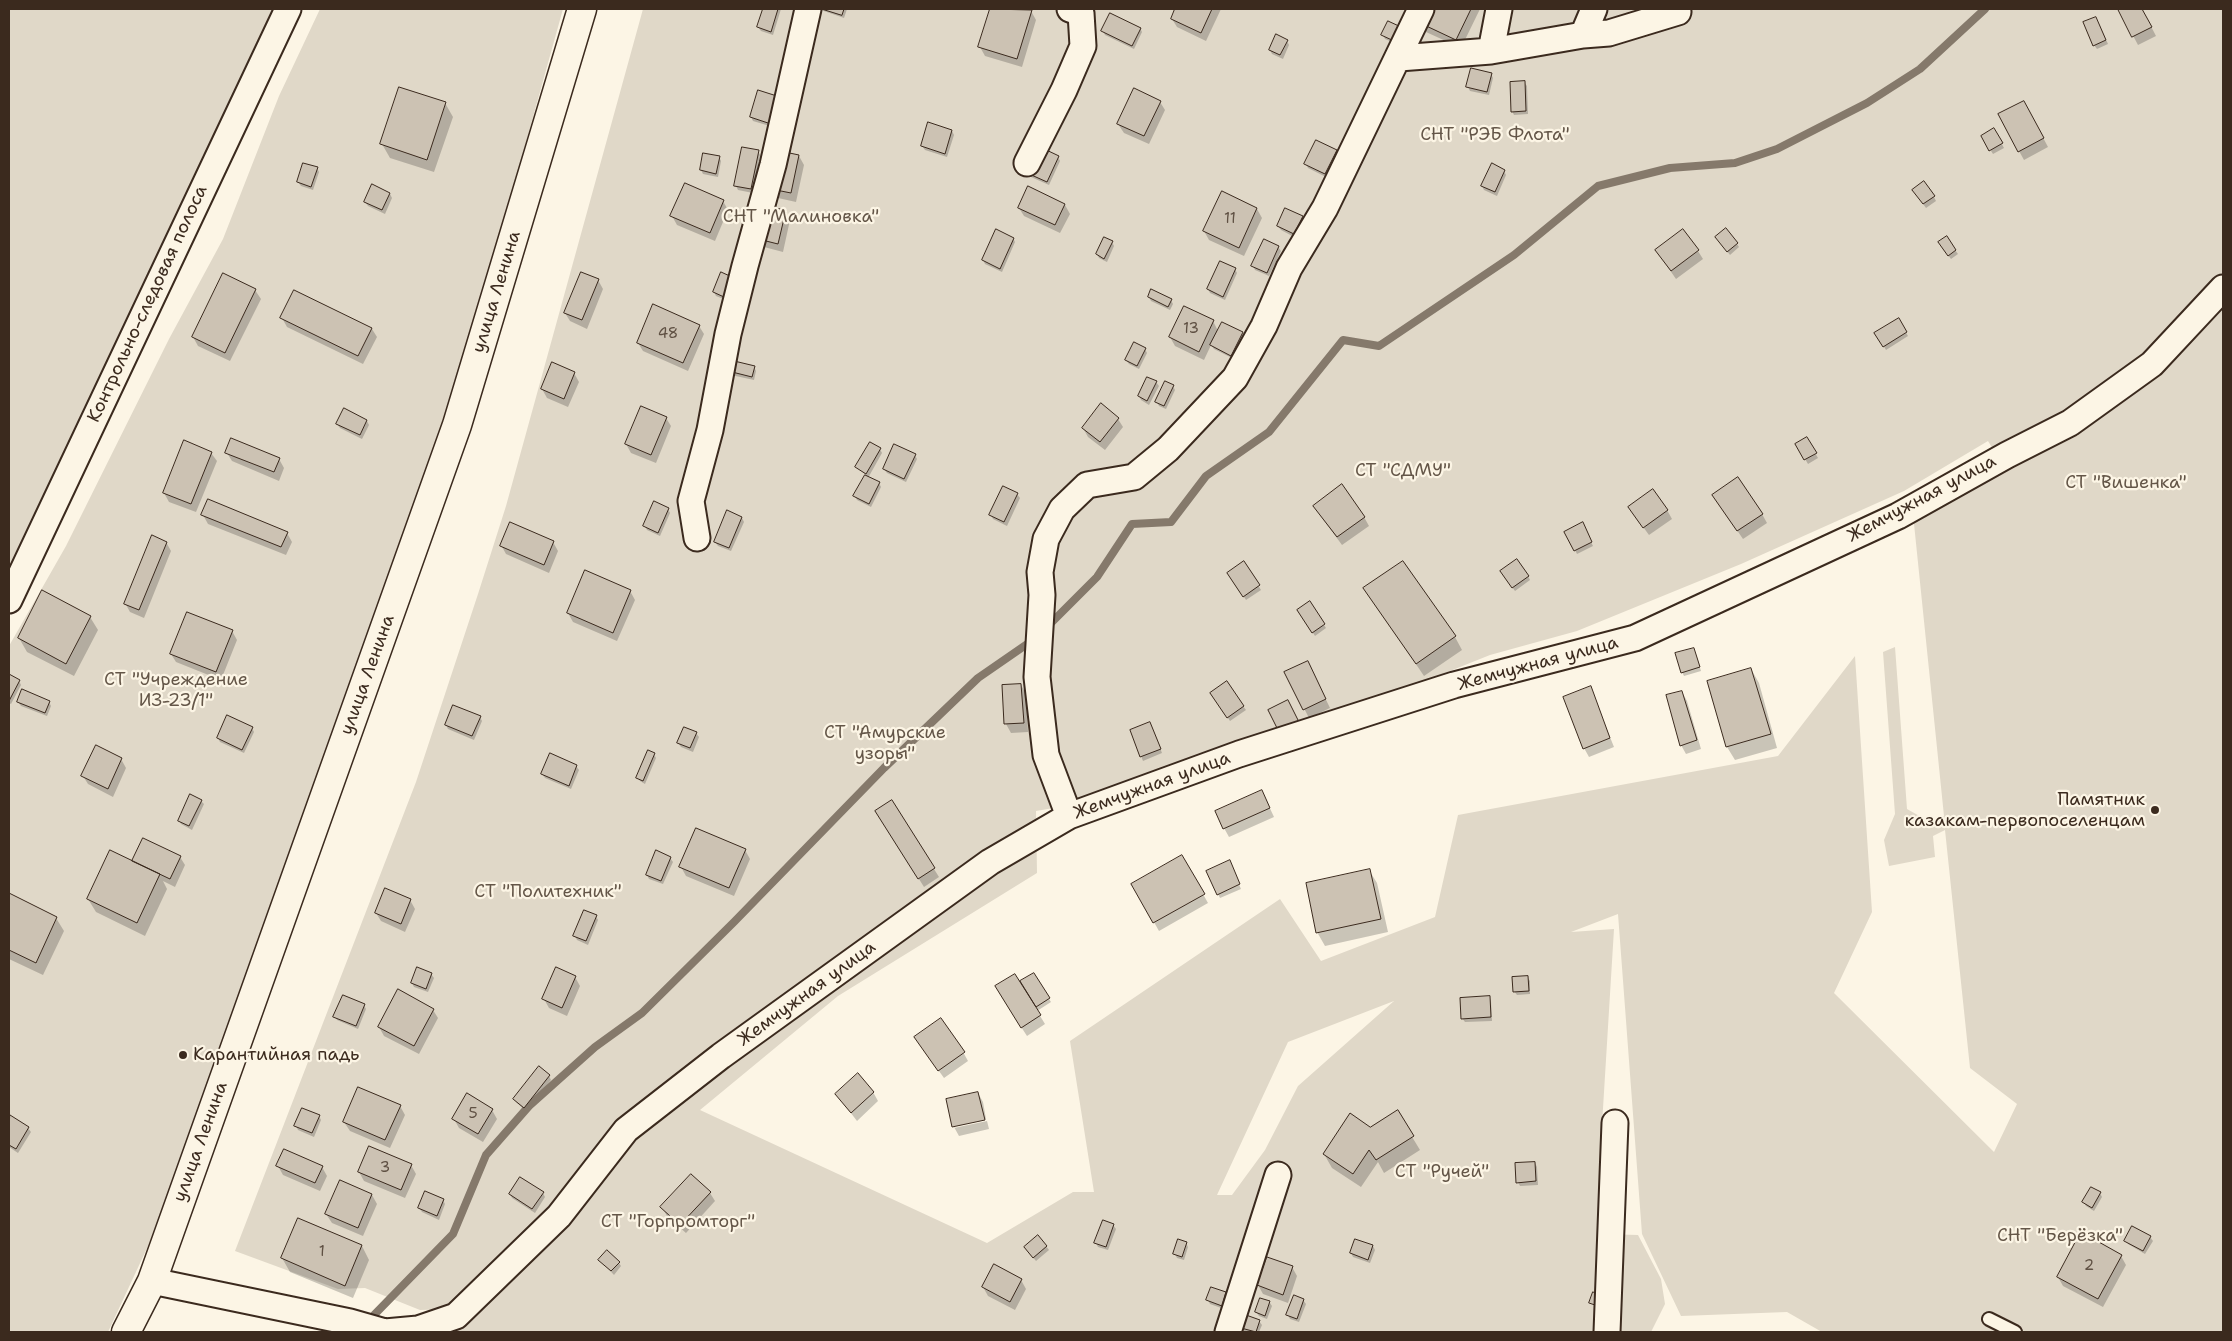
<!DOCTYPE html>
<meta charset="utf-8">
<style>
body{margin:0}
#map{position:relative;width:2232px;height:1341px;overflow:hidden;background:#fcf5e5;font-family:"Shantell Sans",sans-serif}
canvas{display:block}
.frame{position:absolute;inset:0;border:10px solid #3b2a1e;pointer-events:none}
</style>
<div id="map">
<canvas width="2232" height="1341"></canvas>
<div class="frame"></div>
</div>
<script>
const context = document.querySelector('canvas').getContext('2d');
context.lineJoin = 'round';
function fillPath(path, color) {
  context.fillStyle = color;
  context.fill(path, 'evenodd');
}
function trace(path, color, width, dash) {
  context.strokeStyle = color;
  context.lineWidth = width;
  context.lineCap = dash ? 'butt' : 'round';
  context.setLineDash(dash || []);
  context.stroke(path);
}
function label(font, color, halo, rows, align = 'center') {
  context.font = font + ' "Shantell Sans",sans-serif';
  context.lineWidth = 4.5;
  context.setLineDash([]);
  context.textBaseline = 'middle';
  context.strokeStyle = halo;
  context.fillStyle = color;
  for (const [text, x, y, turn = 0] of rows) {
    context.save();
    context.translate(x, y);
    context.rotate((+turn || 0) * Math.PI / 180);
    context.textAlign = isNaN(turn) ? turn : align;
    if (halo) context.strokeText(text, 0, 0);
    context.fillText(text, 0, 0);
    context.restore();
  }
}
const green = new Path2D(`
 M9,9H298L9,595Z
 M320,9H563L456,394L276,907L148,1246L108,1332H9V646L66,546L169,339L223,239L279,96Z
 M643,9H2223V1332H1822L1787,1312L1681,1316L1642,1234L1618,914L1571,932L1614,929L1601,1141L1603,1234L1638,1235L1661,1279L1665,1304L1651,1332H458L452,1309L420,1310L365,1288L338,1289L235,1251L416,782L478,594L506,506ZM1988,441L2005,469L1913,514L1944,816L1930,822L1907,809L1895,647L1883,652L1895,814L1884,840L1889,866L1935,857L1933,836L1945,830L1970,1068L2017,1104L1994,1152L1834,993L1872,912L1855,656L1778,756L1458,815L1435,917L1321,961L1280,899L1070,1041L1094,1192H1073L987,1243L700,1110L838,996L1037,873L1036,811L1083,803L1345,713L1490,655L1577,631L1741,564L1904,491ZM1394,1001L1298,1086L1265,1150L1232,1195H1217L1288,1042Z`);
const shadow = new Path2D(`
 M764,9H781L773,35L761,31L758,27Z
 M818,9H847L844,18Z
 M991,9H1024L1031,11L1036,20L1022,67L985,56L980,47Z
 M1177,9H1221L1206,41L1177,27L1172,19Z
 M1428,9H1480L1461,48L1426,32L1421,23Z
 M2119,9H2142L2156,36L2138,45Z
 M2098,22L2108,44L2097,49L2094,45Z
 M1140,28L1142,32L1134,49L1105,35L1103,31Z
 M1403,32L1397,44L1385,39L1383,35Z
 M1287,41L1289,45L1283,59L1272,54L1270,50Z
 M1491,74L1493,78L1489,95L1470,91L1468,87Z
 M1524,82L1527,86L1528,114L1514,115L1512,111Z
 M779,98L773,127L753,121L751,117Z
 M1160,102L1165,110L1149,144L1124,133L1118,124Z
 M445,103L453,117L434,172L390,158L382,144Z
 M2029,111L2048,147L2024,160L2019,151Z
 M1994,130L2004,148L1993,154L1982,137Z
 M952,131L954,135L947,157L925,150L922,146Z
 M758,151L760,155L753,193L738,190L736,186Z
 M1336,151L1338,155L1328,178L1308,168L1306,164Z
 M799,156L804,165L796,202L778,198L773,189Z
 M719,157L721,161L718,177L703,174L701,170Z
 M1058,157L1060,161L1049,185L1031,177L1029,173Z
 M317,168L319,172L313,190L301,186L298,182Z
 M1504,171L1506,175L1497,196L1484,190L1482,186Z
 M1028,188L1065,205L1070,214L1060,233L1024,216L1019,208Z
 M390,194L392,198L385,214L368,206L365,202Z
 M1916,194L1934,197L1936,201L1926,208Z
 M723,201L728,210L715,241L677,225L672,216Z
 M1257,209L1262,218L1244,256L1209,240L1204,231Z
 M785,211L790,220L783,252L764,247L759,239Z
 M1302,217L1304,221L1296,238L1281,230L1278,226Z
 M1013,238L1015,242L1002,272L985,264L983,260Z
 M1719,241L1737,244L1739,247L1730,255Z
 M1112,242L1114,246L1107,262L1099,258L1097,254Z
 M1278,247L1281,251L1269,276L1255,270L1253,266Z
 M1942,247L1955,250L1958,254L1951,259Z
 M1656,250L1698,251L1703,259L1676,279Z
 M1235,269L1237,273L1225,300L1210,293L1208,289Z
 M223,275L255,290L261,299L230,361L198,346L193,337Z
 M731,278L726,300L716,296L714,292Z
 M598,280L603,289L587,329L570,321L565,313Z
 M1149,297L1171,300L1173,304L1170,310L1151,301Z
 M282,318L372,329L377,337L363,364L287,327Z
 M1898,319L1908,336L1886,350L1876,333Z
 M1213,321L1218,331L1242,333L1245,337L1234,359L1214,349L1211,345L1204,360L1175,346L1170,337Z
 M699,326L704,334L688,371L643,351L638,343Z
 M1145,349L1147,353L1139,369L1129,364L1126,360Z
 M754,367L756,371L754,380L731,375L729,371Z
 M574,373L579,382L568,407L547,398L542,389Z
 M1156,382L1159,386L1149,405L1141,400L1139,396Z
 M1173,386L1175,390L1166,409L1159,406L1157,402Z
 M666,418L671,426L656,463L631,453L626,444Z
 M1118,419L1123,427L1105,450L1088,437L1083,428Z
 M367,421L369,425L362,439L340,428L337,424Z
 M1807,439L1818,458L1808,464L1797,445Z
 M880,449L882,453L868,478L879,483L881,487L871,507L857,500L855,496L866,475L857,467Z
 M211,453L217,461L196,512L169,502L164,493Z
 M227,453L279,459L284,468L279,481L232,461Z
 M915,455L917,459L906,482L887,473L884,469Z
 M1017,494L1020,498L1007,526L993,519L991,515Z
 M1719,504L1762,514L1767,523L1743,539Z
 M668,509L670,513L660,536L647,530L645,526Z
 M1667,510L1672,519L1649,535L1635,516Z
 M203,515L287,533L292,542L286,555L208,524Z
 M1320,515L1364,517L1369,526L1342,545Z
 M742,518L744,522L731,551L718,546L715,542Z
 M1582,524L1593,546L1577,554L1566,532Z
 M166,542L171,551L144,618L130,612L125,603Z
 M553,542L558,551L549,573L506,554L501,545Z
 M1244,563L1261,590L1246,600L1231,577Z
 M1503,575L1528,576L1530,580L1515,591Z
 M1365,589L1455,637L1462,650L1424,676Z
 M630,591L635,600L617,641L573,622L568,613Z
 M1310,603L1326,628L1315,636L1301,614Z
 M90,617L98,630L74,676L27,652L19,638Z
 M232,631L237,640L221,680L176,662L171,654Z
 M1694,649L1701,671L1684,676L1682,672Z
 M1751,669L1759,683L1777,748L1735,760L1727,747L1708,682Z
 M1312,671L1330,708L1309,718L1286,673Z
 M9,676L19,681L21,685L11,704L9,703Z
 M1021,685L1026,694L1028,732L1011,733L1006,724Z
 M1590,688L1614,747L1589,757L1584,748Z
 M1682,692L1687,701L1701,749L1686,754L1681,745Z
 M1214,697L1243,706L1246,710L1230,721Z
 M18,702H49L51,706L47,716L21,706Z
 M480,717L482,721L474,740L448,729L446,725Z
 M1152,727L1162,753L1143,761L1131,731Z
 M252,728L254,732L244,753L220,742L218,738Z
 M696,733L699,737L693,752L681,747L678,743Z
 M654,754L656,758L645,784L640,781L637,777Z
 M121,759L126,768L113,797L88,784L83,776Z
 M576,766L579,770L571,789L545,778L542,774Z
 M1266,800L1274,817L1229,837L1224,828Z
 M201,801L204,804L192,830L181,824L179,820Z
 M892,802L939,877L924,887L882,820Z
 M745,850L750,859L734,896L686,876L681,867Z
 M180,857L185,865L175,887L163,881L167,889L145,936L96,912L88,899L133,862Z
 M1182,857L1208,903L1159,931L1133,885Z
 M670,858L673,862L663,884L649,879L647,875Z
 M1231,866L1241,889L1220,898L1218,894Z
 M1369,870L1377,883L1388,932L1325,946L1317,932Z
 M9,895L56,918L64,931L43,975L9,959Z
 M410,900L415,909L405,932L381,921L376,913Z
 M596,916L598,920L588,945L577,940L575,936Z
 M431,974L434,978L428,992L414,987L412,983Z
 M1033,974L1051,1002L1037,1011L1045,1024L1027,1036L1001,996L1024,987Z
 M575,977L580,986L567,1016L549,1008L544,999Z
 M1527,977L1530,981V994L1517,995L1514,991Z
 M1489,997L1491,1001L1492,1021L1465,1022L1462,1018Z
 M364,1005L366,1009L358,1029L337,1020L335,1016Z
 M433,1010L438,1018L419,1054L384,1036L379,1027Z
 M921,1046L963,1052L968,1061L944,1078Z
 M549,1076L551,1080L526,1111L517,1103L514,1099Z
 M873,1092L878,1101L857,1121L837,1095Z
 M978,1093L983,1102L986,1119L954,1126V1128L987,1121L989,1129L959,1136L954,1127L948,1100Z
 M400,1106L405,1115L390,1148L350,1131L344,1122Z
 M492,1110L497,1119L483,1142L459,1128L454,1119Z
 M1397,1112L1420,1150L1384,1173L1378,1162L1361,1187L1332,1168L1324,1154Z
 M319,1116L321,1120L314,1137L298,1130L296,1126Z
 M11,1117L28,1128L31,1132L18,1153L9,1147V1120Z
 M1535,1163L1537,1167L1538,1185L1520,1186L1518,1182Z
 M411,1165L416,1174L405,1198L364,1181L359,1172Z
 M278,1166L322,1167L327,1176L320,1191L283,1175Z
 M543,1193L545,1197L535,1213L512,1198L510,1194Z
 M710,1193L715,1201L686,1233L667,1216L662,1207Z
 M2100,1193L2102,1197L2094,1211L2086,1206L2084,1202Z
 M372,1195L377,1204L363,1236L332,1223L326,1214Z
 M443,1200L445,1204L439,1220L422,1212L419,1208Z
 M1113,1225L1116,1229L1108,1250L1098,1247L1096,1243Z
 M2150,1237L2153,1241L2145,1254L2128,1244L2126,1240Z
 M1356,1240L1373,1246L1375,1250L1370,1263L1353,1257L1351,1253Z
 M1186,1243L1188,1247L1184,1260L1177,1258L1175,1254Z
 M362,1246L369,1260L353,1298L290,1272L282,1258Z
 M1046,1246L1049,1250L1036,1261L1025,1248Z
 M2121,1256L2126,1265L2103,1307L2063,1286L2058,1277Z
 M600,1260L619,1263L621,1266L614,1275Z
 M1292,1267L1297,1276L1288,1303L1263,1294L1258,1285Z
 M1021,1280L1026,1289L1015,1310L988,1296L983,1287Z
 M1226,1293L1228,1297L1224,1309L1210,1304L1208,1300Z
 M1261,1300L1270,1303L1272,1306L1267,1319L1259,1316L1256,1312Z
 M1303,1300L1306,1304L1299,1322L1290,1319L1288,1315Z
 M1259,1321L1262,1325L1259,1332H1245L1242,1328Z`);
const stream = new Path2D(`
 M1047,627L1097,577L1132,524L1171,522L1206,476L1269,432L1343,340L1379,346L1514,255L1598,186L1670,168L1735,163L1777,149L1867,103L1920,69L1985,9
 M369,1325L374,1315L453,1234L486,1155L529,1106L595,1047L642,1013L734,922L884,768L978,678L1033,640`);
const building = new Path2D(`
 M763,9H778L771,32L757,27Z
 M822,9H844L842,15Z
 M990,9L1032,10L1017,59L978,47Z
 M1175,9H1212L1201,33L1171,19Z
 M1426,9H1471L1456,40L1420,23Z
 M2118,9H2142L2152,27L2132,37Z
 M1110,13L1141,28L1132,46L1101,31Z
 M2096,17L2106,40L2093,46L2083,22Z
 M1388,21L1401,27L1394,41L1381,35Z
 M1276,34L1288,40L1280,55L1269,50Z
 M1471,68L1492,73L1487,92L1466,87Z
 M1525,81L1526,111L1511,112L1510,82Z
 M399,87L446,102L427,160L380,144Z
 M1134,88L1161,101L1144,136L1117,124Z
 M758,90L780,97L771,124L750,117Z
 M2024,101L2044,138L2018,152L1998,114Z
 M928,122L952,130L945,154L921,146Z
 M1994,128L2003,143L1989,151L1981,136Z
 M1316,140L1337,150L1325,174L1304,164Z
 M742,147L759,150L751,189L734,186Z
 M1040,147L1059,156L1047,182L1027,173Z
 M780,151L799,155L791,193L771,189Z
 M703,153L720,156L716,174L700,170Z
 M303,163L318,167L311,187L297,182Z
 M1492,163L1505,170L1495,192L1481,186Z
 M1924,181L1935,196L1923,204L1912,190Z
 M685,183L724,200L710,233L670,216Z
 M372,184L390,193L382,210L364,202Z
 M1028,186L1065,204L1055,225L1018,208Z
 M1222,191L1257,208L1239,248L1203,231Z
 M765,206L786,210L778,244L758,239Z
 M1285,208L1303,216L1294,234L1277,226Z
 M1726,228L1738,243L1727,252L1715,237Z
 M996,229L1014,238L1000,269L982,260Z
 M1683,229L1699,250L1671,271L1655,250Z
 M1947,236L1956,250L1948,256L1938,242Z
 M1104,237L1113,241L1104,259L1096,254Z
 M1264,239L1279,246L1267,273L1251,266Z
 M1220,261L1236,268L1223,297L1207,289Z
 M581,272L599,279L582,320L564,313Z
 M721,272L732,277L724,297L713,292Z
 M223,273L256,289L225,353L192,337Z
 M1151,289L1172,299L1168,307L1148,297Z
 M294,290L372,328L358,356L280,318Z
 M653,304L700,325L683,363L637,343Z
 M1184,306L1214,320L1199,352L1169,337Z
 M1899,318L1907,332L1883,347L1874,333Z
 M1222,322L1243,332L1231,356L1210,345Z
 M1134,342L1146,348L1137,366L1125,360Z
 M730,360L755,366L752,377L728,371Z
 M552,362L575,372L564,399L541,389Z
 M1147,377L1157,381L1147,401L1138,396Z
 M1165,381L1174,385L1164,406L1155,402Z
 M1101,403L1119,418L1100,442L1082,428Z
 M641,406L667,417L651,455L625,444Z
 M344,408L367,420L360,435L336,424Z
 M1807,437L1817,453L1804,460L1795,444Z
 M231,438L280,458L274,472L225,453Z
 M184,440L212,452L191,504L163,493Z
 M870,442L881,448L866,474L855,467Z
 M894,444L916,454L904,479L883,469Z
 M865,475L880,482L869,504L853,496Z
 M1738,477L1763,514L1737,531L1712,495Z
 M1342,484L1365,517L1337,537L1313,506Z
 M1003,486L1018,493L1004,522L989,515Z
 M1653,489L1668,510L1643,528L1628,507Z
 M208,499L288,532L281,547L201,515Z
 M654,501L669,508L658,533L643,526Z
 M727,510L742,517L729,548L714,542Z
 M510,522L554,541L544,565L500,546Z
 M1583,522L1592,542L1574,551L1564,532Z
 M152,535L167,542L139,610L124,604Z
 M1517,559L1529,576L1512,588L1500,571Z
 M1244,561L1260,585L1243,597L1227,573Z
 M1403,561L1456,636L1416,664L1363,588Z
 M585,570L631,590L613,633L567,613Z
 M42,590L91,616L66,664L18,638Z
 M1310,601L1325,624L1312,633L1297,610Z
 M187,612L233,630L216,672L170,654Z
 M1694,648L1700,667L1681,673L1675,653Z
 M1308,661L1326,699L1303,710L1284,672Z
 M1751,668L1771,734L1726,747L1707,681Z
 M9,674L20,680L9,701Z
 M1227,681L1244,706L1227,718L1210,693Z
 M1021,684L1024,723L1004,724L1002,685Z
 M1591,686L1610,738L1583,749L1563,697Z
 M22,689L50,701L45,713L17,702Z
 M1682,691L1697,740L1680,746L1666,695Z
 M1288,700L1300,724L1280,734L1268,710Z
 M453,705L481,716L472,736L445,725Z
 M227,715L253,727L242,750L217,738Z
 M1150,722L1161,749L1140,757L1130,730Z
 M684,727L697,732L690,748L677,743Z
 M96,745L122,758L108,789L81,776Z
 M648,750L655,753L643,781L636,778Z
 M550,753L577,765L569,786L541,774Z
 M1262,790L1270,808L1223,829L1215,811Z
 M190,794L202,800L189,826L178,821Z
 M892,800L935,868L918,879L875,811Z
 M696,828L746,849L729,888L679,867Z
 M143,838L181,856L170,879L132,861Z
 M110,850L160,874L137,923L87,899Z
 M656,850L671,857L661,881L646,875Z
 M1182,855L1205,894L1153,923L1131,884Z
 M1230,860L1240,884L1217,895L1206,871Z
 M1370,869L1381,919L1316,933L1306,883Z
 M385,888L411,899L401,924L375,913Z
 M9,893L57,917L36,963L9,950Z
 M584,910L597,915L586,941L573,936Z
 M417,967L432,973L426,989L411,983Z
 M556,967L576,976L562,1008L542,999Z
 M1034,973L1050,998L1036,1007L1020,981Z
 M1015,974L1041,1015L1021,1028L995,986Z
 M1528,976L1529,991L1513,992L1512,977Z
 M398,989L434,1009L414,1046L378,1027Z
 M343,995L365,1004L356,1026L333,1017Z
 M1490,996L1491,1017L1461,1019L1460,998Z
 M941,1018L965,1052L938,1071L914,1037Z
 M539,1066L550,1075L524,1108L513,1099Z
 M858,1073L874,1092L851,1113L835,1094Z
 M358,1087L401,1105L385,1140L343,1122Z
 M978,1092L985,1120L952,1127L946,1099Z
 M467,1093L493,1109L478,1134L452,1119Z
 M302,1108L320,1115L312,1133L294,1126Z
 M1398,1110L1414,1136L1376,1160L1369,1150L1353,1174L1323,1154L1350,1113L1370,1127Z
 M10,1115L29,1127L16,1149L9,1145Z
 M369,1146L412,1164L401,1190L358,1172Z
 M284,1149L323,1166L315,1183L276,1166Z
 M1535,1162L1536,1181L1516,1183L1515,1163Z
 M691,1174L711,1192L680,1225L660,1207Z
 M520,1177L544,1192L532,1209L509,1194Z
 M340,1180L372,1194L358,1228L325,1214Z
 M2091,1187L2101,1192L2092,1208L2082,1202Z
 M425,1191L444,1199L437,1216L418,1208Z
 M298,1218L362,1245L345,1286L281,1258Z
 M1103,1220L1114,1224L1106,1247L1094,1243Z
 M2132,1226L2151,1236L2143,1251L2124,1241Z
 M2081,1232L2122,1255L2098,1299L2057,1277Z
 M1038,1235L1047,1246L1033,1258L1024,1247Z
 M1178,1239L1187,1242L1182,1257L1173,1254Z
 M1355,1239L1373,1245L1368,1260L1350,1253Z
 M607,1250L620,1262L611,1271L598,1260Z
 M1267,1257L1293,1266L1283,1295L1257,1285Z
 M994,1264L1022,1279L1010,1302L982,1287Z
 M1211,1287L1226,1292L1222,1306L1206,1300Z
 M1593,1292L1602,1296L1598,1306L1589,1303Z
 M1294,1295L1304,1299L1297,1319L1286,1315Z
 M1260,1298L1270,1301L1265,1316L1255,1312Z
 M1246,1315L1260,1320L1256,1332L1241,1328Z`);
const service = new Path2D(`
 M1989,1319L2015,1332`);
const minor = new Path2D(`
 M1583,35L1609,33L1678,12
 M1491,51L1583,35L1594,9
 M1399,58L1491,51L1499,9
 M1027,163L1064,90L1083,46L1081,13L1070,9
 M697,538L691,501L710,430L728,334L745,266L773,165L808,9
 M9,600L288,9
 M1069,816L1046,755L1037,677L1042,595L1040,572L1046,539L1062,509L1087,485L1134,477L1168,449L1235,378L1264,326L1289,268L1325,208L1421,9
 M152,1281L350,1322L385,1332L418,1329L456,1316L559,1216L626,1130L721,1056L990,862L1069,816L1239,754L1454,685L1635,638L1898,516L2007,455L2070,423L2152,364L2223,288
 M1228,1332L1278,1175
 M1607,1332L1615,1123`);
const tertiary = new Path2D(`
 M126,1332L152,1281L457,425L582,9`);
const markers = [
 [2155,810,5,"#3b2a1e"],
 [183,1055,5,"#3b2a1e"]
];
const numberNames = [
 ["11",1230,219],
 ["13",1191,329],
 ["48",668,334],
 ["5",473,1114],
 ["3",385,1168],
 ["1",322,1252],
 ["2",2089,1266]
];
const parkNames = [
 ["СНТ \"РЭБ Флота\"",1495,135],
 ["СНТ \"Малиновка\"",801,217],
 ["СТ \"СДМУ\"",1403,471],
 ["СТ \"Вишенка\"",2126,483],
 ["СТ \"Учреждение",176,680],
 ["ИЗ-23/1\"",176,701],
 ["СТ \"Амурские",885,733],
 ["узоры\"",885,754],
 ["СТ \"Политехник\"",548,892],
 ["СТ \"Ручей\"",1442,1172],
 ["СТ \"Горпромторг\"",678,1222],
 ["СНТ \"Берёзка\"",2060,1236]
];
const streetNames = [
 ["улица Ленина",497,292,-73],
 ["Контрольно-следовая полоса",148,304,-65],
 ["Жемчужная улица",1922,499,-28],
 ["Жемчужная улица",1538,664,-15],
 ["улица Ленина",368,675,-70],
 ["Жемчужная улица",1152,786,-20],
 ["Жемчужная улица",807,994,-36],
 ["улица Ленина",201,1142,-70]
];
const poiNames = [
 ["Памятник",2145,800],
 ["казакам-первопоселенцам",2145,821],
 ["Карантийная падь",193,1055,"left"]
];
fillPath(green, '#e0d8c8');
fillPath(shadow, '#0003');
trace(stream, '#85796b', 8);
fillPath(building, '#ccc2b3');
trace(building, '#3b2a1e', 1);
trace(service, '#3b2a1e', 16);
trace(minor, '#3b2a1e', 29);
trace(tertiary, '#3b2a1e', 31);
trace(service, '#fcf5e5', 12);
trace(minor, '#fcf5e5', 25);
trace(tertiary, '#fcf5e5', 28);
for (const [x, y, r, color] of markers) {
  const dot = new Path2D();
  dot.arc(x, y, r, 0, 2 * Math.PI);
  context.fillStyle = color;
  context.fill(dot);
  trace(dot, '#fcf5e5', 2);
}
label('15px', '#5f5043', null, numberNames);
label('18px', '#645648', '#fcf5e5', parkNames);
label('18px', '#3b2a1e', '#fcf5e5', streetNames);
label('18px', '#3b2a1e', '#fcf5e5', poiNames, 'right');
</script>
